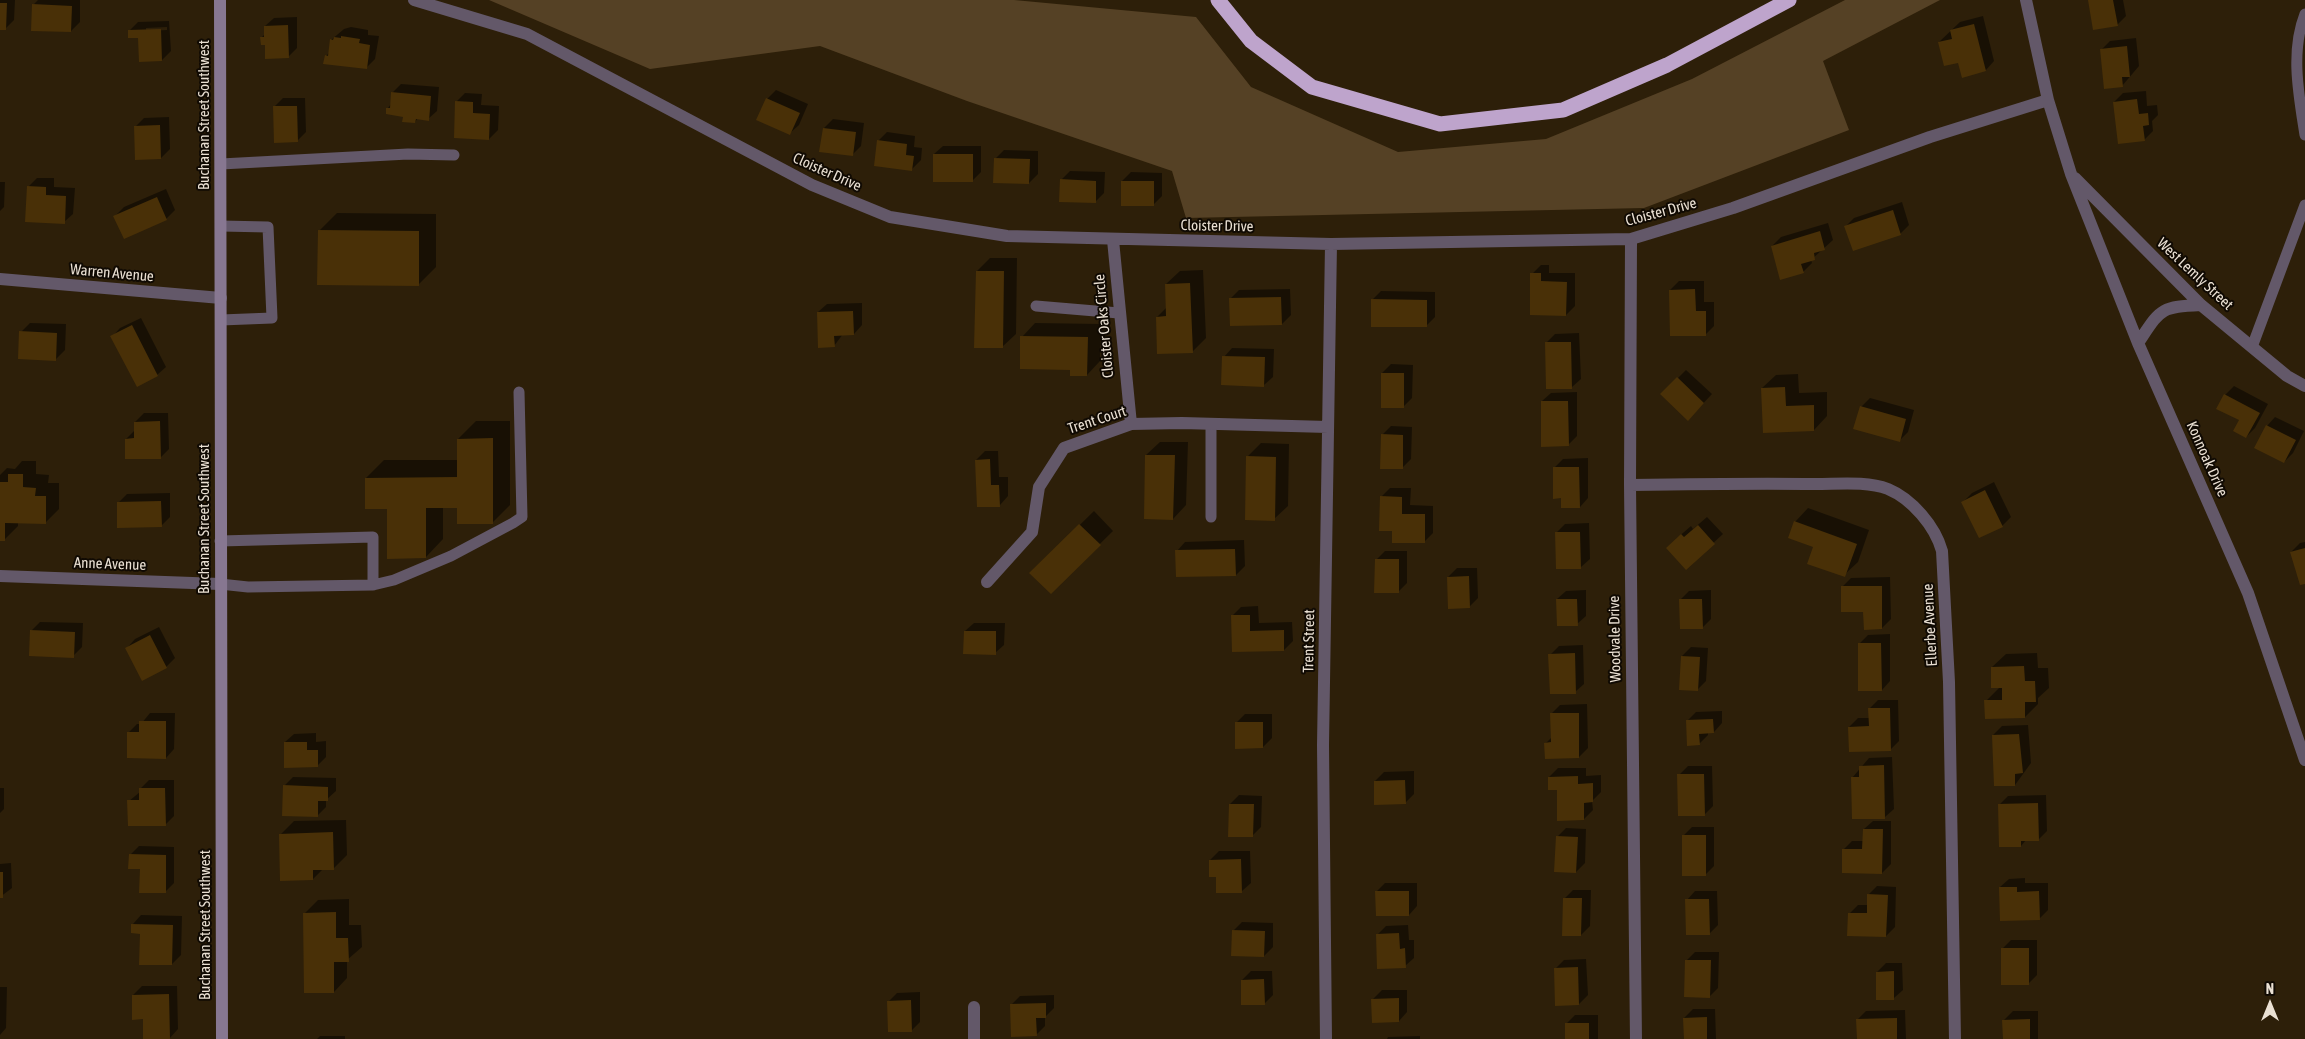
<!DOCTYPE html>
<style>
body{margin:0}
#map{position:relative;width:2305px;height:1039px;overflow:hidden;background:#2d1f09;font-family:"Asap Condensed",sans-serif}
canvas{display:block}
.north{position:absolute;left:2245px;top:979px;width:50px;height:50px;-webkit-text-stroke:4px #100a03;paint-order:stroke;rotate:0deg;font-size:14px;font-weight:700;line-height:20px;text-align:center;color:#eae0d3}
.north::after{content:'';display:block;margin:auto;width:18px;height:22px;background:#eae0d3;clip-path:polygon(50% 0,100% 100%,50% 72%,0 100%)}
</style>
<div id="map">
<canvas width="2305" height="1039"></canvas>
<div class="north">N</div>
</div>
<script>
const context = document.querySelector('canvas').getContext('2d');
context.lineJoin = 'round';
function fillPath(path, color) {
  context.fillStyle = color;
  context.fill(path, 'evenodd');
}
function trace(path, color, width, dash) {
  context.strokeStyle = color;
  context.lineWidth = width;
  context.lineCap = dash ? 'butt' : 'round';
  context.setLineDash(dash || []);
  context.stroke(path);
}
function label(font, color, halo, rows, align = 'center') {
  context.font = font + ' "Asap Condensed",sans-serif';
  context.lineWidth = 4;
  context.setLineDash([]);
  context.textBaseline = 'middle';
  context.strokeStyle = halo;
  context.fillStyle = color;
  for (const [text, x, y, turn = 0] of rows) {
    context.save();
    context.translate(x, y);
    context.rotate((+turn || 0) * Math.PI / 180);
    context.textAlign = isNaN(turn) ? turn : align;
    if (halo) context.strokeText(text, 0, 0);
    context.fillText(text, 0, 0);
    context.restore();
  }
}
const green = new Path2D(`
 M489,0H1014L1196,17L1251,87L1398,152L1546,139L1692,79L1845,0H1940L1823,61L1849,130L1644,208L1186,218L1172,171L967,101L820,46L650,69Z`);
const shadow = new Path2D(`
 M0,0H15L14,20L5,29L0,28Z
 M38,0H80V22L71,31L33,5Z
 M2089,0H2123L2126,16L2117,25Z
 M1983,16L1994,61L1986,70L1959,61L1939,42L1960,22Z
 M297,17V48L288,57L266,44L262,37L265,34V26L274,18Z
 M169,21L171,51L162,60L139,36L129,31L138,22ZM167,27V30L146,31V28Z
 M351,27L368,30V35L379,36L375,59L366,68L326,56L330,52L331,40L344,29Z
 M2136,38L2139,66L2122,86L2101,50L2110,41Z
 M401,84L439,87L437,111L428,119L418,118L415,122L388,108L391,104L392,93Z
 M776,90L808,104L799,125L790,133L767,99Z
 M2146,91L2147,106L2157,105L2158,115L2152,121L2153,131L2144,140L2114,102L2123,93Z
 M465,93L482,94L481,105L499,106L498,130L489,139L456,102Z
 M283,98H305L306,132L297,141L274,107Z
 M169,117L170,149L161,158L135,127L144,118Z
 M833,119L864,123L861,146L852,155L824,128Z
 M887,132L915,136L914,147L922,148L921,160L912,169L878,141Z
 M943,146H981V172L972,181L934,154Z
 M1004,150L1038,151V174L1029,183L995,159Z
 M1070,171L1105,172L1104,193L1095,202L1061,180Z
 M1131,172L1162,173V196L1153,205L1122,181Z
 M37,178H54V187L75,188L73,214L64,222L28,187Z
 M0,182H5L4,207L0,211Z
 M166,189L175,210L166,219L124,237L115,216L124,207Z
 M1902,202L1909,225L1900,234L1846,226L1854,218Z
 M337,213L436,214V267L418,285L319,231Z
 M1828,223L1833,240L1811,260L1812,263L1803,272L1772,246L1781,237Z
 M990,258H1017L1016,334L1002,347L977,271Z
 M1541,265H1549V273H1575V306L1566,315L1532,274Z
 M1203,270L1206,338L1193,351L1157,317L1167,307L1166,284L1180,271Z
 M1679,281H1704V302H1714V326L1705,335L1670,290Z
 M1290,289L1291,315L1282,324L1230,299L1239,290Z
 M1381,291L1435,292V317L1426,326L1372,300Z
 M862,303V325L854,334H843L834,346L818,312L827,304Z
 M141,318L166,367L157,375L112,337L120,328Z
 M30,323L66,324L65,350L56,359L21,332Z
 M1035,323L1101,324L1100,361L1087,375L1071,369L1022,337Z
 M1579,333L1581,379L1572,387L1546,343L1555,334Z
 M1232,348L1274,349L1273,377L1264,385L1224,357Z
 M1391,364L1413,365L1412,398L1403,407L1382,373Z
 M1686,370L1712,394L1697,410L1662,394Z
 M1798,374L1799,393L1827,392V416L1814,430L1762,388L1776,375Z
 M2234,386L2268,404L2255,428L2246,437L2240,420L2225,395Z
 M1577,392V436L1568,445L1542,401L1551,393Z
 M1870,398L1914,410L1908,432L1900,440L1861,407Z
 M144,413H168L169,449L160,458L126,439L135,430V422Z
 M2275,417L2304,431L2293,453L2284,462L2267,426Z
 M476,421H510V505L492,523L458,507H443V539L426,557L366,478L384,460H458V439Z
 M1391,426L1412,427L1411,459L1402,468L1382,435Z
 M1160,442H1188L1186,505L1173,519L1146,455Z
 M1261,443L1289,444L1288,506L1274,519L1248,456Z
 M985,451H998L999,477H1008V496L1000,505L976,460Z
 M1588,458V498L1580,507L1562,497L1554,468L1563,459Z
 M22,461H36V474L49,475L48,483H59V509L45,523L18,522V526L5,539H0V475L7,468L15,469Z
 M1994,482L2011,517L2002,526L1963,502L1972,493Z
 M1390,488H1411L1410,505L1433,506V533L1424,542L1393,529L1381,497Z
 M170,493V517L161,526L118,503L127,494Z
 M1808,508L1869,530L1858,562L1844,575L1814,547L1795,522Z
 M1094,511L1113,531L1051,592L1031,573Z
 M1707,517L1723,534L1686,568L1676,539L1691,526L1693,529Z
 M1589,523L1590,559L1581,567L1556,533L1565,524Z
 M1244,540L1245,566L1236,575L1177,551L1185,542Z
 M2305,542V583L2291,552L2300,543Z
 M1385,551H1407V583L1398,592L1376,560Z
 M1457,568H1477L1478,598L1469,607L1448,577Z
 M1890,577L1891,619L1882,628L1842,587L1851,578Z
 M1586,590V616L1577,624L1557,599L1566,591Z
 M1711,590V619L1702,628L1680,600L1689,591Z
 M1258,606L1259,623L1292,622L1293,641L1284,650L1233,651L1232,616L1241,607Z
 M40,622L83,623L82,647L73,656L31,631Z
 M974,623H1005L1004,645L995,653L965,631Z
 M159,627L175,658L166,667L127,648L135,639Z
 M1890,634V681L1882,690L1859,644L1868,635Z
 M1583,645L1584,684L1575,692L1550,655L1559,646Z
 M1691,647L1708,648L1706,681L1697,690L1682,656Z
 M2037,653L2038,668H2048L2049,688L2038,698V704L2025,717L1986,701L2000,687L1992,667L2006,654Z
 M1878,700H1898L1899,741L1890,750L1849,727L1858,718H1870L1869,709Z
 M1587,704L1588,748L1579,757L1546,743L1552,737L1551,714L1560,705Z
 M1722,711V723L1714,732H1708V735L1699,744L1687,721L1696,712Z
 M150,713H175L174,749L166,758L128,733L137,724H141Z
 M1245,714H1272V738L1263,747L1236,723Z
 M2028,725L2031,763L2015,785L1993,735L2002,726Z
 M316,733V742L326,741V757L317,766L285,742L294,734Z
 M1892,757L1894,809L1885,817L1852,778L1869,758Z
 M1688,766H1712L1713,806L1704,815L1679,775Z
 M1558,768H1586V776L1601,775V792L1592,801L1593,810L1584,819L1549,777Z
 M1414,771V794L1405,803L1375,781L1384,772Z
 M293,777L336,778V791L326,800V807L317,816L284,786Z
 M149,780H174V816L166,824L129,801L140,792V789Z
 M0,788H4V809L0,813Z
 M1239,795L1262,796L1261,827L1252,836L1230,804Z
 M2046,795L2047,831L2038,840H2026L2021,846L1999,805L2008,796Z
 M346,820L347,855L333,869H323L313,879L281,834L294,821Z
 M1873,821H1891V864L1882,873L1843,850L1852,841H1864V829Z
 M1692,827H1714V866L1705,875L1683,836Z
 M1566,828L1586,829L1585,863L1576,872L1557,837Z
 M139,846L174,847V883L165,892L130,855Z
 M1219,851H1250L1251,883L1242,891L1217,876L1210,860Z
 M11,863L12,888L0,897V864Z
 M2025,878V883H2048V910L2039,919L2000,887L2009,879Z
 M1385,883H1417V906L1409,915L1376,892Z
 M1877,886L1896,887L1895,927L1886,936L1849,914L1858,905H1868V895Z
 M1573,890H1591L1590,926L1581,935L1564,899Z
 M1695,891H1717L1718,925L1709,934L1687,900Z
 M349,899V925H361L362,947L347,960V978L334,992L305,913L318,900Z
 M141,915L182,916L181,955L172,964L133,924Z
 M1242,922L1273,923V947L1264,956L1233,931Z
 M1408,925L1409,940H1414V958L1405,966L1377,935L1386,926Z
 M2011,940H2037V975L2028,984L2002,949Z
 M1695,952H1719L1718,988L1710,996L1686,961Z
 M1586,959L1588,995L1579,1004L1555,969L1564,960Z
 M1886,963H1902L1903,990L1894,998L1877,972Z
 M1251,971H1272L1273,995L1264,1004L1242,980Z
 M142,986H177L178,1029L169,1039H180H143L144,1018L133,995Z
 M0,987H7L6,1028L0,1035Z
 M1382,990H1407V1012L1399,1021L1373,999Z
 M920,992V1022L911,1031L888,1002L897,993Z
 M1054,995V1008L1045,1017V1026L1036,1035L1011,1005L1020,996Z
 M1693,1009H1715L1716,1039H1685L1684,1018Z
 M1905,1010L1906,1039H1858V1019L1866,1011Z
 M2013,1011H2038V1039H2004V1020Z
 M1575,1015H1598V1039H1566V1024Z
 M320,1036H345V1039H317Z
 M1420,1036V1039H1387L1388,1037Z`);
const building = new Path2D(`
 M2088,0H2113L2118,26L2093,30Z
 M0,3H7L6,30H0Z
 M32,4L72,6L71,32L31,31Z
 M1974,24L1986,71L1962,78L1958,63L1944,66L1938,42L1952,39L1950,30Z
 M288,25L289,58L265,59V45H261L260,37H264V26Z
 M161,29L162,61L139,62L138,38H128V30Z
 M341,36L360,39L359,43L370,45L367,69L323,64L325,55L328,56L330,39L333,40L334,37L341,38Z
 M2127,46L2130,77H2122L2123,87L2104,89L2100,49Z
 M391,92L431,96L429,121L416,119L415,123L402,122L403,117L386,114V108H390Z
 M766,98L800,113L790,135L756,120Z
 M2137,99L2139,114L2148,113L2149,125L2143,126L2145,141L2118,144L2113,102Z
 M455,101L473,102V113L490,114L489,140L454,138Z
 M273,106H297L298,142L274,143Z
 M160,125L161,159L135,160L134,126Z
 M823,128L856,132L853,156L819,152Z
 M877,140L907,144L906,155L914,156L912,171L874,166Z
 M933,154H973V182H933Z
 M994,158L1030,159L1029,184L993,183Z
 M1060,179L1096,181V203L1059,202Z
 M1121,181H1154V206H1121Z
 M27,186L46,187V195L66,196L65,224L25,222Z
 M157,197L167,220L124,239L113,216Z
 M1893,210L1901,235L1853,251L1844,226Z
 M318,230L419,231V286L317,285Z
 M1820,231L1825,250L1814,253L1815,260L1801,264L1804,273L1780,280L1771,246Z
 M976,271H1004L1003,348H974Z
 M1530,273H1541V281L1567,282L1566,316L1530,315Z
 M1190,283L1193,353L1157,354L1156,317L1166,316L1165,284Z
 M1695,289L1696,311H1706V336H1670L1669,290Z
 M1281,297L1282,325L1230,326L1229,298Z
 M1371,299L1427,300V327H1371Z
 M853,311L854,335L834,336L835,347L818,348L817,312Z
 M132,325L158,376L137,387L110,336Z
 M19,331L57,333L56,361L18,359Z
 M1020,336L1088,337L1087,376H1070V370L1020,369Z
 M1545,342H1571L1572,389H1546Z
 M1222,356L1265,357L1264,387L1221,385Z
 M1381,373H1404V408H1381Z
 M1677,377L1704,403L1688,421L1660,394Z
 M1785,387L1786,406L1814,405V431L1763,433L1761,388Z
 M2224,394L2260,413L2246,438L2233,431L2239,420L2216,409Z
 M1541,401H1568L1569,446L1541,447Z
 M1860,406L1906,419L1900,442L1853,429Z
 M160,421L161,459H125V439L134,438V422Z
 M2266,425L2296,440L2284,463L2254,448Z
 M1381,434L1403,435V469H1380Z
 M493,438V524H457V508H426V558L387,559V509H365V478L457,477V439Z
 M1145,455H1175L1173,520L1144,519Z
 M1246,456L1276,457L1275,521L1245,520Z
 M990,459L991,485H999L1000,507H977L975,460Z
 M1553,467H1579L1580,508H1561V498L1553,499Z
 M8,474H23V487L36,488L35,496H46V524L5,523V541H0V482H8Z
 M1985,490L2003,527L1979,538L1961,502Z
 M1380,496L1402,497V514H1425V543H1392V531H1379Z
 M161,501L162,527L117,528V502Z
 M1794,521L1857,544L1845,577L1807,564L1813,547L1788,538Z
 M1079,524L1101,545L1051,594L1029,573Z
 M1698,525L1715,544L1686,570L1666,548L1681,534L1684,537Z
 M1555,532H1580L1581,569H1556Z
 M2305,548V584L2300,585L2290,552Z
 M1235,549L1236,576L1176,577L1175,550Z
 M1375,559H1399V593H1374Z
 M1469,576L1470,608L1448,609L1447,577Z
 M1841,586H1882V629L1864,630L1863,612H1841Z
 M1556,599H1577L1578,626H1557Z
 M1679,599H1702L1703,629H1680Z
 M1231,615H1250V631L1284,630V651L1232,652Z
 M30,630L75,632L74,658L29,656Z
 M964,631H996V655L963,654Z
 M150,635L167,668L142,681L125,648Z
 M1858,643H1881L1882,691H1858Z
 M1575,653L1576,694H1550L1548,654Z
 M1681,656L1700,657L1698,691L1679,690Z
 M2024,666L2025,681H2035L2036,702H2025V718L1985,719L1984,700H2002V688H1991V667Z
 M1868,708H1890L1891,751L1849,752L1848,727L1869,726Z
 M1550,713H1579V758L1545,759L1544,743L1551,742Z
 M1713,719L1714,733L1699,734L1700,745L1687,746L1686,720Z
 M139,721H166V759L127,758V732H139Z
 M1235,722H1263V748L1235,749Z
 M2019,734L2023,773L2015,774V786H1994L1992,735Z
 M284,742H307V750H318V767L284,768Z
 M1884,765L1885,819H1852L1851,777H1859V766Z
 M1677,774H1704L1705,816H1678Z
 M1578,776V784L1593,783V802L1584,803V820L1557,821V790H1548V777Z
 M1405,780L1406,804L1374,805V781Z
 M283,785L328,787V801H318V817L282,816Z
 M139,788H165L166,826H128L127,800H139Z
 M2038,803L2039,841H2021V847H1999L1998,804Z
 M1229,804H1254L1253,837H1228Z
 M1863,829H1883L1882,874L1842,873V849H1862Z
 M333,832L334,870H313V880L280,881L279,834Z
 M1682,835H1706V876H1682Z
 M1556,836L1578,837L1576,873L1554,872Z
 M129,854L166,855V893H139L140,869H128Z
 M1241,859L1242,893H1216V877H1209V860Z
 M0,872H3V898H0Z
 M1999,887H2017V892L2039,891L2040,920L2000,921Z
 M1375,891H1409V916H1376Z
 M1867,894L1888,895L1886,937L1847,936L1848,913H1867Z
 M1563,898H1582L1581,936H1562Z
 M1685,899H1709L1710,935H1686Z
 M336,912V938H348L349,962H334V993H304L303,913Z
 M131,924L173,925L172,965H139L140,934L131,933Z
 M1232,930L1265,931L1264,957L1231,956Z
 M1399,933L1400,949L1405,948L1406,968L1377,969L1376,934Z
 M2001,948H2029V985H2001Z
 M1685,960H1711L1710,998L1684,997Z
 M1578,967L1579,1005L1555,1006L1554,968Z
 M1894,971V1000H1876V972Z
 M1264,979L1265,1005H1241V980Z
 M169,994L170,1039H143V1019L132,1020V995Z
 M1399,998V1022L1372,1023L1371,999Z
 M911,1000L912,1032H888L887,1001Z
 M1046,1003V1018H1036L1037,1036L1011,1037L1010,1004Z
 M1707,1017V1039H1684L1683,1018Z
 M1897,1018V1039H1857L1856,1019Z
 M2030,1019V1039H2003L2002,1020Z
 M1565,1023H1589V1039H1565Z`);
const lane = new Path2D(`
 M2305,14C2290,52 2299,96 2305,135
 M221,164L408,154L454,155
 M221,226L268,227L272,318L221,320
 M1036,306L1119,313
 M2252,347L2305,205
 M1211,424V517
 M220,541L373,537V585
 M220,584L248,587L373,585L394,580L451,556L513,523L522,517L519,392`);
const street = new Path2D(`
 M414,0L527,34L812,185L890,217L1007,236L1331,244L1631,239L1733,208L1930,137L2048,100
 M2026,0L2048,100L2071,174L2138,343L2248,593L2305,760
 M2075,178L2201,305L2287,376L2305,386
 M1631,239L1630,485L1636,1039
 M1113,240L1131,424
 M0,279L221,298
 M2138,343C2161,309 2159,307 2201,305
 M1630,485C1692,484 1754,483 1816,484C1839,484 1867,481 1888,489C1912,499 1935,526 1942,551L1949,682L1955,1039
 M0,576L220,584
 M987,582L1032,532L1039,487L1064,448L1131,424L1182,423L1328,427
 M974,1007V1039
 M1326,1039L1323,745L1331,244`);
const secondary = new Path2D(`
 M220,0L222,1039`);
const highway = new Path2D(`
 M1218,0L1251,41L1312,87L1440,124L1563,110L1667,65L1789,0`);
const streetNames = [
 ["Buchanan Street Southwest",204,115,-90],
 ["Cloister Drive",827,172,24],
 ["Cloister Drive",1661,212,-15],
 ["Cloister Drive",1217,226,1],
 ["Warren Avenue",112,273,5],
 ["West Lemly Street",2195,274,43],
 ["Cloister Oaks Circle",1104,326,-95],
 ["Trent Court",1097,420,-18],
 ["Konnoak Drive",2207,459,66],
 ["Buchanan Street Southwest",204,519,-90],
 ["Anne Avenue",110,564,2],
 ["Ellerbe Avenue",1930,625,-93],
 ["Woodvale Drive",1615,639,-91],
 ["Trent Street",1309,641,-89],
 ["Buchanan Street Southwest",205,925,-90]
];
fillPath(green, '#554125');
fillPath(shadow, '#0007');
fillPath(building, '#493007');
trace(lane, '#635869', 11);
trace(street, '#635869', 12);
trace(secondary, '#877791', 12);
trace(highway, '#bea4cc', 15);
label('15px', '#eae0d3', '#100a03', streetNames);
</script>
